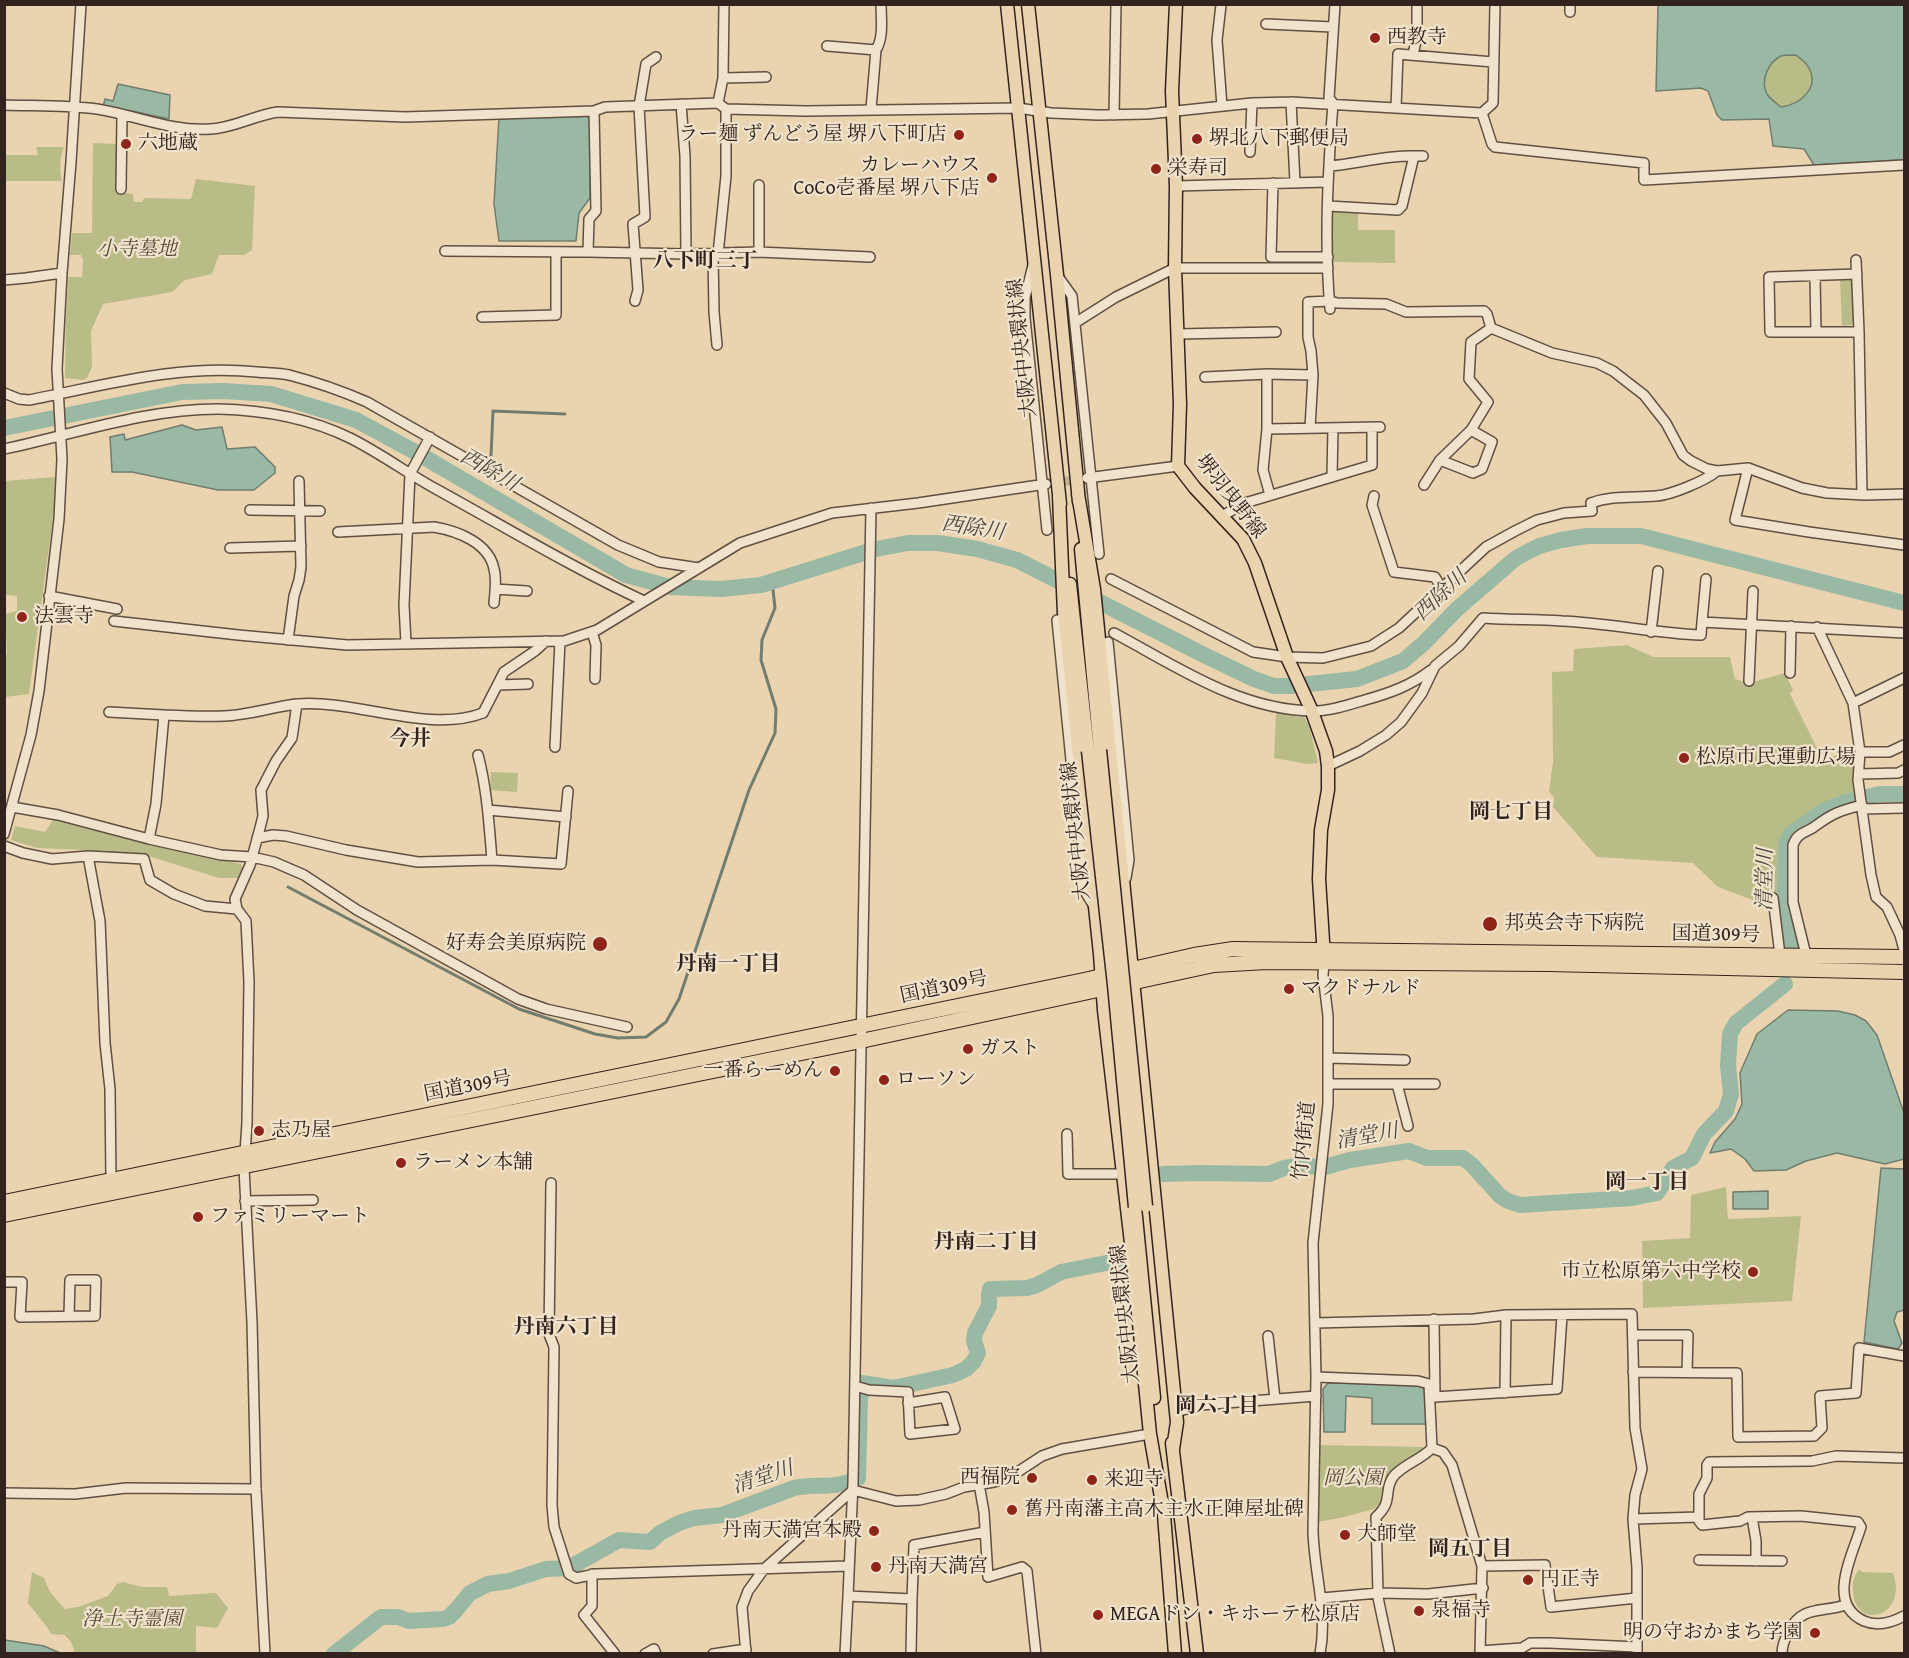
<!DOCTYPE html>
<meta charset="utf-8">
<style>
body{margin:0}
#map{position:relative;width:1909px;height:1658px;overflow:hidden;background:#ead4af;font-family:"Gentium Book Plus",serif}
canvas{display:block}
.frame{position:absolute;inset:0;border:6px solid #32231e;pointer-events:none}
</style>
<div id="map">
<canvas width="1909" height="1658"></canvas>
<div class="frame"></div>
</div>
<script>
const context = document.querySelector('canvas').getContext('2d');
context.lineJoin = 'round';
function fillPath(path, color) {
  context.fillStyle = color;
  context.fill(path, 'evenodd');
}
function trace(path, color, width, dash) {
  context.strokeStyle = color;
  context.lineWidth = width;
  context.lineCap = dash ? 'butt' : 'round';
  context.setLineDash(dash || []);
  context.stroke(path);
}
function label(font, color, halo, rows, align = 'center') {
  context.font = font + ' "Gentium Book Plus","Noto Serif JP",serif';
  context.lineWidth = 4.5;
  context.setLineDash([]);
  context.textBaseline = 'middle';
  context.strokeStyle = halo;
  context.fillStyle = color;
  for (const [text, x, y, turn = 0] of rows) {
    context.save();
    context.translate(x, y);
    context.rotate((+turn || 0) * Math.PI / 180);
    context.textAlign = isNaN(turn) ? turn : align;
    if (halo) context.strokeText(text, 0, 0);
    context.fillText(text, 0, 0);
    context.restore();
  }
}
const green = new Path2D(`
 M1796,55C1799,58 1805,61 1807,65C1822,87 1801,104 1781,107C1776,103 1770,99 1767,94C1760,81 1768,62 1781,56C1785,55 1791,55 1796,55Z
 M93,143L119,144L118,192L133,194L134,202H142L144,198L191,199L196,179L255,186L252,250L244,255H219L212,274L185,280L172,292L103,304L91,331L92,367L87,378L83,380L65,378L66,321L68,277H82L83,260L81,255H70L72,233H92Z
 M36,147H64C60,157 59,170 62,181H5V155H38Z
 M1333,211H1358V230H1395V263L1333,262Z
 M1850,279L1853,282L1854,322L1851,325L1842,326L1840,280Z
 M55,477L54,510L29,694L5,697V655L7,654L5,614L17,611V596L5,595V481Z
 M1627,645L1653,657H1730L1735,679L1749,683L1785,673L1793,690L1790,694L1816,746L1830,758L1855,746L1853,794C1832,805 1797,820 1783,840L1781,906L1771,907L1718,887L1693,863L1597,857L1553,807L1554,798L1549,791L1553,762L1552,672L1573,671L1574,649Z
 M1276,711L1299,717L1304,716L1310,729L1318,763L1307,764L1274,758Z
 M491,772L518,773L517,792L490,790Z
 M53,820L149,844L241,864L243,870L240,878H219L148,856L86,850L37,848L11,840L15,826L45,832Z
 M1726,1187L1728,1219L1801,1216L1792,1301L1643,1308L1642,1241L1690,1238L1691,1195Z
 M1320,1445L1428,1447L1403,1464L1385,1498L1374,1509L1344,1517L1318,1522Z
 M1859,1569L1862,1572L1893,1573C1909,1617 1855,1632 1853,1591C1852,1582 1854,1576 1859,1569Z
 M32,1572L44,1578L50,1592L65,1609L78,1607L108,1596L117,1584L123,1582L142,1587H167L169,1596L216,1593L228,1608L217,1628L196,1626V1652L199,1653H75L71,1642L65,1635L51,1634L47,1627L28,1603Z`);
const water = new Path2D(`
 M1658,5H1904V160L1814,165L1804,149L1773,146L1769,119L1722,120L1717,115L1708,91L1701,88L1656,91ZM1796,55C1799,58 1805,61 1807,65C1822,87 1801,104 1781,107C1776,103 1770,99 1767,94C1760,81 1768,62 1781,56C1785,55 1791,55 1796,55Z
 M118,84L170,95L169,119L132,111L103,107L105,99L113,101Z
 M586,115L590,119V198L579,213L576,241H499L494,204L499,117Z
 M182,425L196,430L222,427L227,449L255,447L275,467V473L254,490H218L132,472H112L110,437L124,434L125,440Z
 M1788,1010L1838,1011L1855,1015L1866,1021L1877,1035L1904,1113V1159L1885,1164L1837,1153L1806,1161L1786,1170L1754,1171L1745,1159L1731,1149L1710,1153L1715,1142L1735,1119L1742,1104L1740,1073L1757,1034Z
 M1881,1168L1904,1169V1310L1897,1312L1894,1321L1902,1343L1898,1349L1864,1342Z
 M1768,1191V1209H1733V1192Z
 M1328,1383L1417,1384L1424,1389L1427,1424H1372V1398L1346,1396L1345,1432H1324L1323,1389Z
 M5,1640L44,1646L60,1653H5Z`);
const stream = new Path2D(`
 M480,460L491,456L493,411L565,414
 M288,887L519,1009L595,1034L618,1038L646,1037L666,1022L679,999L749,790L775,733L776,709L761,660L762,640L775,608L772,581`);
const river = new Path2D(`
 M4,428L182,392L223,391L271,394L356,420L417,453L626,575L670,587L721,589L761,585L876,549L908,543H938L977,549L1017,560L1204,655L1254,679L1274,686H1290L1357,679L1403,661L1424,643L1457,609L1516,558L1539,546L1561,540L1587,536H1641L1904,603
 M1792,943L1785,907L1786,845L1790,835L1823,811L1845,802L1880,794H1904
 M1163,1174L1200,1173L1269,1174L1284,1168L1295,1166L1325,1167L1350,1160L1409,1151L1427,1158H1463L1472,1165L1500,1196L1508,1201L1520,1205L1632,1198L1657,1193L1673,1168L1692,1158L1704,1134L1726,1111L1731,1094L1728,1065L1730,1034L1736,1023L1785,984
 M334,1654L381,1617H398L409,1621L443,1619L449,1617L456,1610L470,1593L488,1584L509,1581L546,1569L569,1568L619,1540L650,1542L660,1533L679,1523L694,1518L722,1515L794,1488C817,1483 835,1490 858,1478L860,1400L862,1383L893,1388L953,1375L966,1369L974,1361L978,1353L974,1341L975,1333L989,1306V1295L990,1289L1027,1288L1037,1285L1061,1272L1111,1262L1120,1258`);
const minorTunnel = new Path2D(`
 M1051,483L1082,479`);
const minor = new Path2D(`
 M1570,4V12
 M1221,5L1217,40L1222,106
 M1266,24L1333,27
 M827,46L876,50L871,109
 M876,50C884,37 881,19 881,4
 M1413,55L1417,36V4
 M723,78L766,77
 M1291,102L1295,182
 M718,103L723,78L724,4
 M681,104L685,156L686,254
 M4,105C35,106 67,105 97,109C135,115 172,132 211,129C234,128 255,115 278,112L405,117L594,111L605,107L718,103L726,109L806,111L1018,108L1051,113L1098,115L1148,114L1252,103L1291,102L1482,113L1493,103L1495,4
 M1396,108L1398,54L1493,62
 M594,111L596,211L589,219L588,252L686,254L759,252L870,257
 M1482,113L1492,144L1495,147L1644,163V180L1904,165
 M1114,115L1116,4
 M1250,152L1252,103
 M1329,166C1357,164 1385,155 1414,156
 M1273,183L1271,257H1328
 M759,185V252
 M1176,186L1328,182
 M121,189L122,115
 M1328,206L1398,210L1402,206L1414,156H1423
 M445,251L588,252
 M713,254L714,312L717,345
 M718,254L726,176V109
 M1856,260L1859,332L1862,495
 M1033,265L1025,298V318L1047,530
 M1857,274L1769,277L1770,332H1859
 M1057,275L1072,296L1099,554
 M1815,276L1816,332
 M4,280L26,278L62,273
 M635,301L638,290L633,224L645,217L639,106L646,64L656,57
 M1330,309C1324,241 1328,171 1333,103L1329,98L1335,4
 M482,317L556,315V252
 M1075,323L1116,297L1175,268H1328
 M1177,334L1276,332
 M1267,374V429L1263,470L1270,495
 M1313,375L1311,351L1308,337V302L1330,301L1337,303L1386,304L1406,312L1484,311L1487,314L1491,328L1552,353L1597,363L1613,371L1644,395L1666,423L1683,455L1691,461L1707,469L1717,471L1748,468L1802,488L1827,493L1865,495L1904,494
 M1205,377L1267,374L1313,375L1310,428
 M4,393L19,399L29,400C106,385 177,364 257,372C267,373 279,373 289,375C316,382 342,391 367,402L618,545L659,562L699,568
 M1267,429L1380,427
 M4,449C75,434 145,409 218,409C264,410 309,418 350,438C380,453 407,473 436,489C505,527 573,568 644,601
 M1440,460L1473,473L1482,469L1492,442L1471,430
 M1748,468L1735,520L1809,532L1904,545
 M1332,477L1333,428
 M1087,478L1178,466
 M1424,485L1440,460L1471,430L1488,402L1469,379L1471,342L1491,328
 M1374,496L1372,505L1394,572L1435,577L1442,589
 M871,508L853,1483L848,1596L912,1599L911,1654
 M250,510L320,511
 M1222,516L1245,503L1372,465V427
 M338,532L434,527C458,531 489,543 494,569C497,580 495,592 494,603
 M230,548L301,546
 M1111,579L1253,652L1287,657L1323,658L1371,646L1399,628L1486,547L1515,531L1537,520L1564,513L1592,511L1591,503C1613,495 1633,498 1656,496C1671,495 1705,481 1717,471
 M495,589L527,591
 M49,596L117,609
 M1057,620L1084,890L1094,906
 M114,621L238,635L347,645L564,641L597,630L740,543L832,513L918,503L1046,484
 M1702,622L1706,579
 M1817,627L1853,703L1860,752L1858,780L1871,875L1876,897L1887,907L1900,935L1904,950V960
 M592,632L596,645L595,679
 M1651,632L1658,571
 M1114,633C1176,666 1239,710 1312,711C1330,711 1348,705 1365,700C1390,693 1410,686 1431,670
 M288,640L294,596L299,580L301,567L299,481
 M1108,642L1129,860L1126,878
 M406,643L404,605L410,474L430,437
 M1790,673L1791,626
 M1749,681L1753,591
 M498,685L528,684
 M1853,703L1904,678
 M109,712L164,715
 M555,747L560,641
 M1860,752H1889L1904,745
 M478,755C487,789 489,824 492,860
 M1328,766L1360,751L1386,735L1401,722L1422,693L1435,666L1459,646L1483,618C1509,620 1536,619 1562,621C1608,623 1654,633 1701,635L1702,622L1904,633
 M1859,774L1898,773L1904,770
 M12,807L58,815L149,839L221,855L252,857L274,862L304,875L357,910L518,999L546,1009L627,1027
 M1862,809L1904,808
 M488,810L566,817
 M4,834L31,735L39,691L59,519L62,459L57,369L62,273L71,162L81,4
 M257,838L273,835L286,836L346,850L418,862L492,860L561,864L568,791
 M149,839L156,804L164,715C184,716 204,717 224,716C249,715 272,707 297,704C356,699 428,734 483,713L504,672L535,651L546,641
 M4,846L23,853L52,859L88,856L144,859L150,880L174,894L205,906L237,909
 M88,856L100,921L105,1043L110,1089L111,1180
 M1773,898L1780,955
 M1806,955L1793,902V845C1797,833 1805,833 1814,827C1833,813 1839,811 1862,805
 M1328,1058L1405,1060
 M1328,1084H1435
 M1397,1084L1408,1126
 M1067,1134L1068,1174H1123
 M551,1183L549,1334L554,1347L552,1505L554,1527L569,1574L576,1578L596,1574L849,1566
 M245,1201L313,1200
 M4,1282H22L20,1317L95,1316L96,1280H70L69,1316
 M1434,1319L1435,1397
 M1315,1323L1474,1319L1506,1315L1632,1314L1635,1428L1642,1469L1635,1495L1633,1519L1637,1568V1654
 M1633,1335H1688L1687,1372
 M1268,1336L1275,1399
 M1633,1372L1737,1373L1738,1437L1814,1436L1822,1428L1820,1396L1856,1393L1859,1348L1904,1356
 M1316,1377L1418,1381L1429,1384L1432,1448C1421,1460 1402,1465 1393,1477C1383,1491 1394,1501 1376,1517L1378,1593
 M855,1386L869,1390L908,1392L910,1434L955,1429L945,1397L908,1403
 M1505,1393L1506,1315
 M1435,1397L1557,1389L1562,1316
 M1176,1412L1200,1405L1316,1396
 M1432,1448L1443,1452L1452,1465L1482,1566L1480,1654
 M1904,1458L1836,1456L1812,1461L1709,1462L1707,1465V1478L1699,1494V1521L1702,1525L1740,1521L1748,1517L1801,1516L1858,1522L1861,1527C1852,1556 1826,1604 1864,1621C1878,1627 1891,1623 1904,1616
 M979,1484L984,1512L988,1577L1022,1567L1027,1571L1036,1654
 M853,1490L896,1501L919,1500L946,1494L964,1487L994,1482L1010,1477L1042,1456L1062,1449L1150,1434
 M4,1493L75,1494L126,1488L256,1489
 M1752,1517L1756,1541V1561
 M1633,1519L1699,1517
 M1699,1560L1782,1561
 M1482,1566L1545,1565L1551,1607L1637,1598
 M592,1574V1606L584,1615L615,1654
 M1377,1593L1390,1654
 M1322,1598L1378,1593L1428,1594L1483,1588
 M912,1599L914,1545L985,1532
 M1480,1651L1522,1648L1530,1643H1549L1637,1647
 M265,1654L256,1489L252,1322L244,1168L247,1123L249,982L246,921L237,909L235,899L250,865L260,828L263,816L261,790L276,761L292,738L297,704
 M645,1654L654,1649L656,1654
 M713,1654L746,1649
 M746,1654L742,1607L748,1591L764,1569L853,1490
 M845,1654L848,1596
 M1320,1654C1328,1612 1314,1573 1313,1531L1316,1377L1313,1243L1328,1104V1016L1323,975L1324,963
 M1782,1654C1782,1645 1785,1639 1789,1631C1802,1605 1822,1613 1845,1605`);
const major = new Path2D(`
 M1007,4L1060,504
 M1028,4L1057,275L1079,502
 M1176,4L1172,91L1176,186L1175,268L1180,404L1178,466L1195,488L1243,539L1255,563L1287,657L1311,709L1326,751L1328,766V790L1321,830L1319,879L1324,957
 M1078,494L1094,589L1177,1422L1173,1449
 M1059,496L1064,614L1100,954L1104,1010L1131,1243L1150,1434L1163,1509
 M1081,549L1100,750
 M1070,584L1088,751
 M1135,1207L1154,1398
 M1172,1443L1197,1654
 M1163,1502L1175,1654`);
const highway = new Path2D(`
 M4,1202L1084,980L1194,955L1233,949L1904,957
 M4,1215L861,1041L1214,965L1267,962L1548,964L1904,972`);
const majorBridge = new Path2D(`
 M1100,750L1146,1206
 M1088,751L1114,985L1135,1207`);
const markers = [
 [1375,38,6,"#8f2418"],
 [959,135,6,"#8f2418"],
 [1197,139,6,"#8f2418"],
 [126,144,6,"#8f2418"],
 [1156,169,6,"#8f2418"],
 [992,178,6,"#8f2418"],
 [22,617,6,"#8f2418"],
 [1684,758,6,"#8f2418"],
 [1490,924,8,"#8f2418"],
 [600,944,8,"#8f2418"],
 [1289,989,6,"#8f2418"],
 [968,1049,6,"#8f2418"],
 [835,1071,6,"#8f2418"],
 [884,1080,6,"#8f2418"],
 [259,1131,6,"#8f2418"],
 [401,1163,6,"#8f2418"],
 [198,1217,6,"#8f2418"],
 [1753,1272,6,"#8f2418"],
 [1032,1478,6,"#8f2418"],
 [1092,1480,6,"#8f2418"],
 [1012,1510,6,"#8f2418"],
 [874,1531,6,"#8f2418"],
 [1345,1535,6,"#8f2418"],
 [876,1567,6,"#8f2418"],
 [1528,1580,6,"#8f2418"],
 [1419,1611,6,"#8f2418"],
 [1098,1615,6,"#8f2418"],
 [1815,1633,6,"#8f2418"]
];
const poiNames = [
 ["西教寺",1387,38],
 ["ラー麺 ずんどう屋 堺八下町店",947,135,"right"],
 ["堺北八下郵便局",1209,139],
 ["六地蔵",138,144],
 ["カレーハウス",980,166,"right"],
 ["CoCo壱番屋 堺八下店",980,189,"right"],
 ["栄寿司",1168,169],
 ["法雲寺",34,617],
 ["松原市民運動広場",1696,758],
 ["邦英会寺下病院",1504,924],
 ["好寿会美原病院",586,944,"right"],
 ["マクドナルド",1301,989],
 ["ガスト",980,1049],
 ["一番らーめん",823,1071,"right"],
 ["ローソン",896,1080],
 ["志乃屋",271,1131],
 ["ラーメン本舗",413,1163],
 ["ファミリーマート",210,1217],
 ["市立松原第六中学校",1741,1272,"right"],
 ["西福院",1020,1478,"right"],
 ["来迎寺",1104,1480],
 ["舊丹南藩主高木主水正陣屋址碑",1024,1510],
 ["丹南天満宮本殿",862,1531,"right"],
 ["大師堂",1357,1535],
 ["丹南天満宮",888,1567],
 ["円正寺",1540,1580],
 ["泉福寺",1431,1611],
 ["MEGAドン・キホーテ松原店",1110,1615],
 ["明の守おかまち学園",1803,1633,"right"]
];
const parkNames = [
 ["小寺墓地",137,250],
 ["岡公園",1353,1479],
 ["浄土寺霊園",132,1620]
];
const streetNames = [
 ["大阪中央環状線",1023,348,-96],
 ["堺羽曳野線",1230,497,52],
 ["大阪中央環状線",1077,831,-96],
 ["国道309号",1716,935,1],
 ["国道309号",944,988,-12],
 ["国道309号",468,1087,-11],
 ["竹内街道",1305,1141,-84],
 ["大阪中央環状線",1126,1314,-96]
];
const neighbourhoodNames = [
 ["八下町三丁",705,262],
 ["今井",410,740],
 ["岡七丁目",1511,813],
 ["丹南一丁目",728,965],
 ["岡一丁目",1647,1183],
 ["丹南二丁目",986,1243],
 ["丹南六丁目",566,1328],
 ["岡六丁目",1217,1407],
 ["岡五丁目",1470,1550]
];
const waterNames = [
 ["西除川",489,471,30],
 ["西除川",973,529,9],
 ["西除川",1441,596,-43],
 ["清堂川",1766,880,-89],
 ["清堂川",1367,1137,-10],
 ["清堂川",763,1478,-18]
];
fillPath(green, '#babc88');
fillPath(water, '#99b9a5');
trace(water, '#707d6f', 1.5);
trace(stream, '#707d6f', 3);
trace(river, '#99b9a5', 16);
trace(minorTunnel, '#c5b192', 9, [9, 4.5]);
trace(minor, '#604f42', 12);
trace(major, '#32231e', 15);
trace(highway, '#32231e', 16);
trace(minor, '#f1e3cb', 9);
trace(major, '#ead4af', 12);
trace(highway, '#ead4af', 14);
trace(majorBridge, '#32231e', 15, []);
trace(majorBridge, '#ead4af', 12);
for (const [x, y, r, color] of markers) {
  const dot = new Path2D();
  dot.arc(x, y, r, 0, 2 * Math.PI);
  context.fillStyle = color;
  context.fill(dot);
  trace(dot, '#f1e3cb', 2);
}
label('20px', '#32231e', '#f1e3cb', poiNames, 'left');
label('italic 20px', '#544938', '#f1e3cb', parkNames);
label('20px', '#32231e', '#f1e3cb', streetNames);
label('bold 21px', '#32231e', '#f1e3cb', neighbourhoodNames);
label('italic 21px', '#4c4840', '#f1e3cb', waterNames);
</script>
